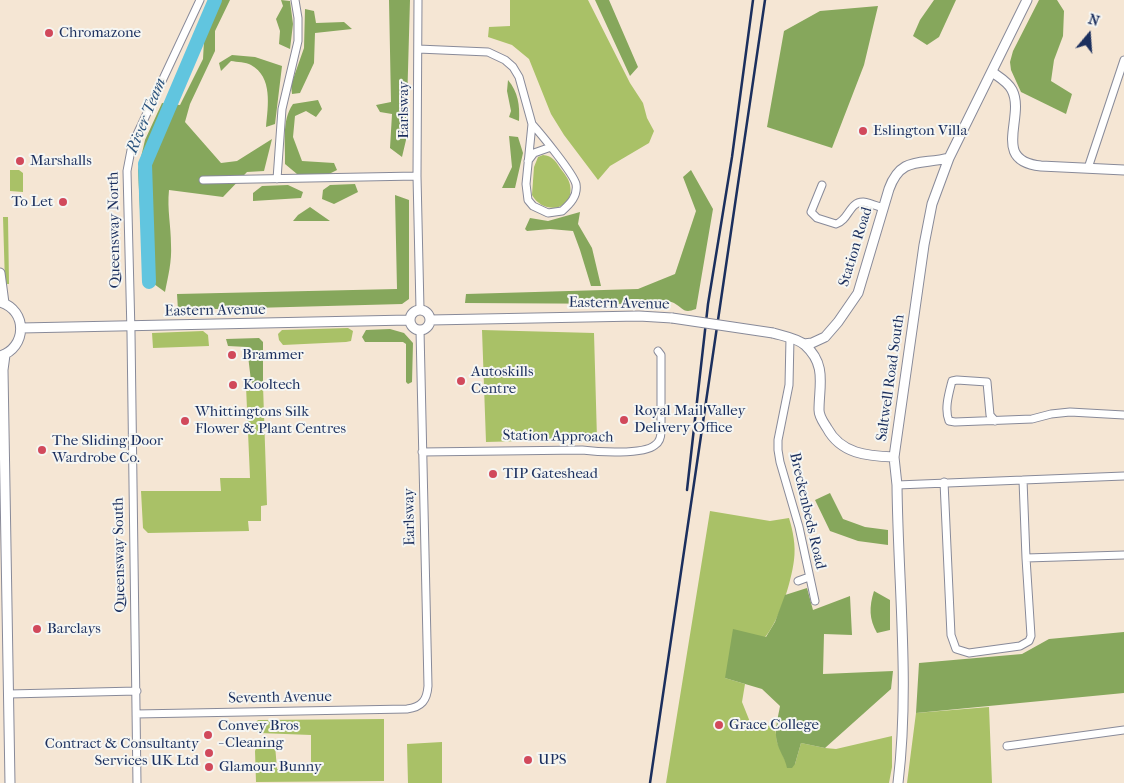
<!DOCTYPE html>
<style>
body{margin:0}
#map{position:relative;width:1124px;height:783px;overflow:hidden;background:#f5e6d4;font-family:"IM FELL French Canon",serif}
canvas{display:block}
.north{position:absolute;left:1064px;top:10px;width:50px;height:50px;-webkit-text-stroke:4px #f6f6f2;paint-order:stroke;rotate:18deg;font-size:14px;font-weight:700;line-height:20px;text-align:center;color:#1b2f5e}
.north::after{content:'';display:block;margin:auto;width:18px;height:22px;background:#1b2f5e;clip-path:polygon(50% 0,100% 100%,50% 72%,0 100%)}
</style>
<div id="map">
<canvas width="1124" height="783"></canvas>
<div class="north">N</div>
</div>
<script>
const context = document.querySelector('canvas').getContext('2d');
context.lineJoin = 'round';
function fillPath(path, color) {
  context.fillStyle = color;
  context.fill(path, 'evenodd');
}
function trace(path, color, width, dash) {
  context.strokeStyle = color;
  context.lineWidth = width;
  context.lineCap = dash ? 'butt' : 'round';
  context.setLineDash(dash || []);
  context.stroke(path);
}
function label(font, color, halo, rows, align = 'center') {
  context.font = font + ' "IM FELL French Canon",serif';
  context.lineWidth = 4;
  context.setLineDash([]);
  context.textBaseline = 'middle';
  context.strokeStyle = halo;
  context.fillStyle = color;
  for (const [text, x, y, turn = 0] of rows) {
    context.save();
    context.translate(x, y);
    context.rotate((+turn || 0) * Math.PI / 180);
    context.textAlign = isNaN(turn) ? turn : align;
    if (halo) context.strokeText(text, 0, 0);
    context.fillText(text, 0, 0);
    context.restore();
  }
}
const green = new Path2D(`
 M510,0H588L630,83L643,103L647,118L654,131L649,143L610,166L598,180L564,135L551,114L529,59L512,45L488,37L489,27L510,26Z
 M543,155C552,156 555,160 560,168C564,173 569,179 570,185C575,210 544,216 532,195L534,167L538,157Z
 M10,170H19L23,173V192L10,191Z
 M3,217H8L9,284H5Z
 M348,328L353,331L351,341L346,342L283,345L279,340L278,334L282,330Z
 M482,330L594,333L597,439L486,442Z
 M203,331L208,335L209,346L153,348L152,333Z
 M263,385L267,505L261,506V521H248L249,531L148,533L143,528L141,491H221L220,478H250L246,386Z
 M710,511L770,521L789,518C793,531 796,546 794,560C791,583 780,618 766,636C755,651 739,664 725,678L745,684L742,702L750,722L775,727L777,742L785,760L795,764L801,743L825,748L836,749L892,736V767L889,783H666Z
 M989,707L992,783H907L916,713Z
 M384,719V781L256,782L255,751L258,743H271L275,745L277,769H311V735L259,733L254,729V724L258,720Z
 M442,742V783H408L407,744Z`);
const forest = new Path2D(`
 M219,0H230L215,31V51L190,104L185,122L221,163L237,161L272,139L264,171L247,172L223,197L169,190C167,210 171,225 171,245C172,261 168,277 165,292L154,284L142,250L138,170L145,140L162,103L180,105L203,59L204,41Z
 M281,0L290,1L293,24L290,49L279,44L280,31L276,19L283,6Z
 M389,0H410L406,140L402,157L390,148L392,114L380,112L376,105L391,102Z
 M595,0H609L638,67L630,76Z
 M934,0H956L939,37L927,45L913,36L920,20Z
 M1039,0H1057L1064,11L1063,36L1054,60L1051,81L1072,94L1066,114L1021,92L1011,70L1010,62L1013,51Z
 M878,6L864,65L832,148L767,127L784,31L820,11Z
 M305,9L314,11L316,23L344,22L352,29L315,33L314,63L300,93L292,94L291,85L304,48Z
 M232,55L255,57L282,66L275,124L266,127C268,106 273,77 251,65C246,62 237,62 231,61L221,71L219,63Z
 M508,80C518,92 520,105 519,121L509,117L511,111L507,91Z
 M318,100L322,109L316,117L306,111L295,116L293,137L302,161L334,163L337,170L329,174H297L285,164C286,144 281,121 293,104Z
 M509,136L518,137L523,153L515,188H502L512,167Z
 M691,170L713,209L696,309C683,314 683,308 674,303C668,300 656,300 649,300L643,304L465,303L466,294L638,289L675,274L696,211L683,177Z
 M355,184L358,192L334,204L322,199L323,190L330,185Z
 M288,185L303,192L301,198L253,201V193L262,186Z
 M395,195L409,200V299L402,304L178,310L177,294L397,289Z
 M310,207L330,221H293L298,215Z
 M580,212L578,224L592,248L601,286H591L580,250L573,231L550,229L527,231L525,229L530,218L548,221Z
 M390,329L404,333L413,343L412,382L408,384L406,382V344L403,342H365L362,337L366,330Z
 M259,338L263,342V385L256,387L251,381L247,347L228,346L226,339Z
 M830,493L843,519L865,527L888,530V545L858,541L830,531L815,500Z
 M807,588L813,610L850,596L852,635L824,634L823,674L893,671L891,689L825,748L801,743L795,764L792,768H787C785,758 779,751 777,742C774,730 778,718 780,706L762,689L725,678L733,629L766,637L775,622L785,595Z
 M874,591L890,600V630L877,633C869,619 869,607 874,591Z
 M1124,632V693L916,713L919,663L1022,654L1049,639Z`);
const river = new Path2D(`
 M149,282L145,164L215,0`);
const minor = new Path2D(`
 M418,0L417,176L420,309
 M418,49L488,52L505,60L513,67L519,77L532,124L526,184L528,200L533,206L548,213L562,211C570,204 578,196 576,184C573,173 541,134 532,124
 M528,161L534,153L551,147
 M1088,168L1124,60
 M277,179L282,109L298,41V18L295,0
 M203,180L417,176
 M822,185L811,212L817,218L836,224C849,220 849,202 863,202C870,203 877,206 883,208
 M790,338L789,385L778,440V450L780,462L799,527L815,601
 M995,421L990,415L987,382L957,380L952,381C949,393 944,409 949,421L955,422L1032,419L1051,414L1070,412L1124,415
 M422,452L582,450C597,452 644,455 655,445C660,442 661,436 661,431V355L658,351
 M944,482L951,635L956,649L969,653L1020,646L1029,641L1031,636L1026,558L1023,480
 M897,485L1124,476
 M1026,558L1124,555
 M798,581L809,577
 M9,694L137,691
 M136,714L407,709C422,707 427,700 428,686L420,330
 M1007,746L1124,730
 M137,783L131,333L127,171L132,145L200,0`);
const tertiary = new Path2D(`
 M992,72C999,77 1008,82 1012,90C1026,117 990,161 1041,166L1124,170
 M0,273L4,303
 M0,302C28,310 27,348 0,356
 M410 320a10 10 0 1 1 20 0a10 10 0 1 1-20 0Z
 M430,320L639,316L672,318
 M21,328L409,320
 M773,333C783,336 797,338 805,345C827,365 819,385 819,410C819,417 824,423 827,428C841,454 867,456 894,457
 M804,344L812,343L825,337L838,322L858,293L889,189C901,156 920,165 949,158
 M5,355L3,370L10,783
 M898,783C910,684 898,584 897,485L894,457L924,245L932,204L949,158L1027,0`);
const rail = new Path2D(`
 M687,490L708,304L732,157L753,0
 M650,783L765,0`);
const tertiaryBridge = new Path2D(`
 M672,318L773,333`);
const markers = [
 [49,33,5,"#d1495b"],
 [863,131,5,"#d1495b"],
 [20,161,5,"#d1495b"],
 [63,202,5,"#d1495b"],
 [232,355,5,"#d1495b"],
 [461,381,5,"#d1495b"],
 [233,385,5,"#d1495b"],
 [624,420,5,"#d1495b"],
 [185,421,5,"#d1495b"],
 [42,450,5,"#d1495b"],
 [493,474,5,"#d1495b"],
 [37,629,5,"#d1495b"],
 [719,725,5,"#d1495b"],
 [208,735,5,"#d1495b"],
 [209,753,5,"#d1495b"],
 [528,760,5,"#d1495b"],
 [209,767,5,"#d1495b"]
];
const poiNames = [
 ["Chromazone",59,33],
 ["Eslington Villa",873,131],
 ["Marshalls",30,161],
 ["To Let",53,202,"right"],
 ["Brammer",242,355],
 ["Autoskills",471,372],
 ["Centre",471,389],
 ["Kooltech",243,385],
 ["Royal Mail Valley",634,411],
 ["Delivery Office",634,428],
 ["Whittingtons Silk",195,412],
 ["Flower & Plant Centres",195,429],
 ["The Sliding Door",52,441],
 ["Wardrobe Co.",52,458],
 ["TIP Gateshead",503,474],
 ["Barclays",47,629],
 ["Grace College",729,725],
 ["Convey Bros",218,726],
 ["- Cleaning",218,743],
 ["Contract & Consultanty",199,744,"right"],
 ["Services UK Ltd",199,761,"right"],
 ["UPS",538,760],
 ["Glamour Bunny",219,767]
];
const streetNames = [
 ["Earlsway",404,110,-90],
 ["Queensway North",115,230,-91],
 ["Station Road",856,247,-73],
 ["Eastern Avenue",619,304,1],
 ["Eastern Avenue",215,311,-1],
 ["Saltwell Road South",891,378,-82],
 ["Station Approach",558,437,1],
 ["Breckenbeds Road",807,511,77],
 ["Earlsway",410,517,-91],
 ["Queensway South",120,555,-91],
 ["Seventh Avenue",280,698,-1]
];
const waterNames = [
 ["River Team",147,116,-68]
];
fillPath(green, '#a9c167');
fillPath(forest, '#86a75c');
trace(river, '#61c5df', 14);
trace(minor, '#888a99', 9);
trace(tertiary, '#888a99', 11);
trace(minor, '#fff', 7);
trace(tertiary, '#fff', 9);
trace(rail, '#1b2f5e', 2.5);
trace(tertiaryBridge, '#888a99', 11, []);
trace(tertiaryBridge, '#fff', 9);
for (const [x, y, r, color] of markers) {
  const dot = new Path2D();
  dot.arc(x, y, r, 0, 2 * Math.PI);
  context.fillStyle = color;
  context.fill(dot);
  trace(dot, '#f6f6f2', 2);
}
label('15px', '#1b2f5e', '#f6f6f2', poiNames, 'left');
label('15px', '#1b2f5e', '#f6f6f2', streetNames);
label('italic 16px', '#2c547e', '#f6f6f2', waterNames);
</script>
